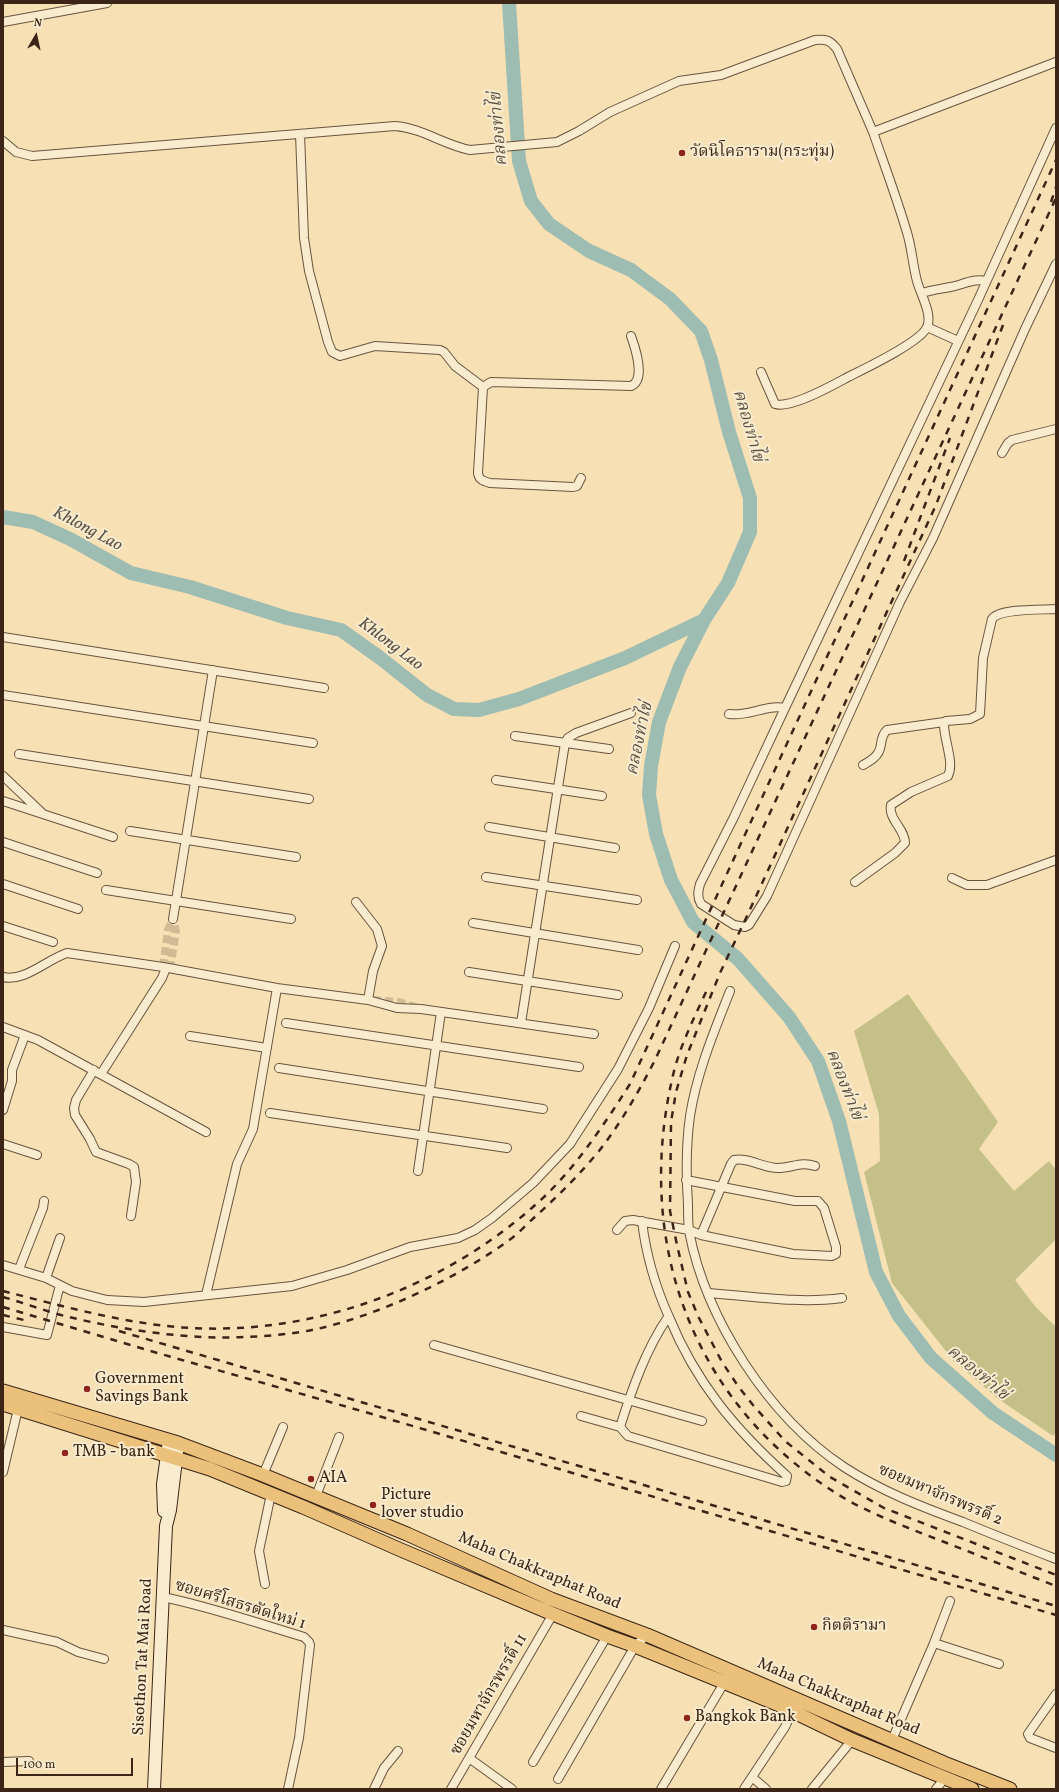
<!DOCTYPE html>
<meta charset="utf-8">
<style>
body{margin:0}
#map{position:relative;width:1059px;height:1792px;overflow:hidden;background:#f6e0b4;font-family:Vollkorn,serif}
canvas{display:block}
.frame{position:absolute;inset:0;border:4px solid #3c2517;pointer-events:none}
.north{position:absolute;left:16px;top:16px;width:40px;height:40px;-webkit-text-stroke:3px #f9ebce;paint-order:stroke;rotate:9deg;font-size:11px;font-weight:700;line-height:16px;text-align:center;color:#3c2517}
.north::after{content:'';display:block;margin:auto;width:14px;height:18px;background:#3c2517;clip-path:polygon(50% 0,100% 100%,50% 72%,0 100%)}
.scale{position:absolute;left:16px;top:1758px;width:117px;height:18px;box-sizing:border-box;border:2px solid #3c2517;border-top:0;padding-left:5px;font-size:12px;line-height:14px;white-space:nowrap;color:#3c2517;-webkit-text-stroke:3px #f9ebce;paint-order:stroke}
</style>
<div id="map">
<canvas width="1059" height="1792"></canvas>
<div class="frame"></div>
<div class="north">N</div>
<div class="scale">100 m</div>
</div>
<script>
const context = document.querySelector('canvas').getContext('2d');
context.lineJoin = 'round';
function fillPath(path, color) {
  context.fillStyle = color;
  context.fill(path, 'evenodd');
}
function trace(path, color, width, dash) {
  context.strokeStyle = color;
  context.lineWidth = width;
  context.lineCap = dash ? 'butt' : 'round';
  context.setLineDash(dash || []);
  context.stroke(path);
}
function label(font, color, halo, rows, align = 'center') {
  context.font = font + ' Vollkorn,"Noto Serif Thai",serif';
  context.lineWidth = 4;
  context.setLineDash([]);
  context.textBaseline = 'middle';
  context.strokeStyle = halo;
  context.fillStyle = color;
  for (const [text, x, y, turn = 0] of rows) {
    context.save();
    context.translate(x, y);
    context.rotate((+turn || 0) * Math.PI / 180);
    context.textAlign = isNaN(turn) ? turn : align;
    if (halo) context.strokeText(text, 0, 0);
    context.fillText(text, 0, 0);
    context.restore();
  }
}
const green = new Path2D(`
 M908,994L998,1122L979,1149L1014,1191L1049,1161L1056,1170V1239L1015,1280L1034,1305L1056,1327V1432L1053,1436L997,1398L953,1360L892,1283L864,1172L880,1161L879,1114L854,1031Z`);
const river = new Path2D(`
 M509,3L519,161L531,201L549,224L589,251L631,270L670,299L701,331L711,360L729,432L750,498V532L728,583L704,620L680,667L659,722L651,766L649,795L656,834L671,880L693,922L738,959L789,1017L818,1061L839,1121L876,1272L899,1316L931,1358L993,1413L1056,1455
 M3,517L33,522L70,539L131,573L190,587L287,618L341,630L379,657L427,695L454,709L479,710L519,699L625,658L704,620`);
const streetTunnel = new Path2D(`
 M163,967L168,930L173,919
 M170,969L176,931L173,919
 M373,1000L399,1002L418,1008`);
const street = new Path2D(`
 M3,22L107,3
 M1056,128L978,300L785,708L734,817L700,884C698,892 697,897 701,904L734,925L745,927L749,925L767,896L900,602L933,538L1025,329L1056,264
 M300,134L304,238L309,271L328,342L332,352L340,356L375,346L440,350L444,352L455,366L483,387
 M3,141L16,152L32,156L395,126C422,128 444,145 470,150L557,142L579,131L610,112L679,81L721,75L815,40C826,39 830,40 837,49L873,132L1056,62
 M922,293C931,290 940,289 950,287C963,285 972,278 986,281
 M927,327L958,341
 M761,372L775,404C791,409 833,385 848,377C864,369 921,342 927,327C933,315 920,293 917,281C913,266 912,251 908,236C898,201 885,167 873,132
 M483,387L491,382L631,386C646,380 635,347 631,336
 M483,387L478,473C479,480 483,481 490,483L573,487L577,486L581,478
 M1002,453L1008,443L1012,440L1056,429
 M3,637L324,688
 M3,695L313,743
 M729,714C749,717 766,704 785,708
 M515,736L609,749
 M19,754L309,799
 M863,765C868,762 875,759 878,753C883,746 879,737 887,730L944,722
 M3,776L42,813
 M496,780L602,796
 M3,801L113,837
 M489,827L615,848
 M130,831L296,857
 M3,842L97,873
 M486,877L637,900
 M952,878L967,885H987L1056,860
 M855,882L895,853L905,843C905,829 888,819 891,805L911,792L948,776C955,762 943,739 944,722L946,721L970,719L980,714L983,658L992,619C1000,608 1042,610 1056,609
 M3,884L78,909
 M106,890L291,919
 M356,902L377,929L382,946L373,971L368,1000
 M173,919L213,670
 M473,923L638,950
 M3,926L53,942
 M469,972L618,995
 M3,977C25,982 46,960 67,953L163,967L277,988L368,1000L397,1008L421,1009L594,1034
 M730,991C714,1032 697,1072 690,1116C686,1145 686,1175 688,1204C688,1213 688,1222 689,1231C706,1320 769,1417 844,1467C881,1491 922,1507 963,1522C994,1535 1025,1547 1056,1559
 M286,1023L579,1067
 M521,1023L565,743L568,738L576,733L631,713
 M3,1027L38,1040L206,1132
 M190,1036L267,1048
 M279,1068L543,1109
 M94,1070L76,1100L74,1108L75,1115L90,1139L96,1152L129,1164L134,1167L136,1182L131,1216
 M101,1074L162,978L166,968
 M3,1110L12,1081V1070L25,1035
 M270,1113L507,1148
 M3,1144L37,1155
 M418,1171L441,1012
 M642,1221C646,1255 655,1286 669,1317C696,1383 735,1429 787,1476L786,1481L782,1482L628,1436L620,1427C632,1389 646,1349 668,1317
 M617,1230L625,1221L633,1220L689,1230L701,1235L793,1254L832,1256L836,1254V1247L824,1208L818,1201H795L686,1180
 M701,1235L731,1164L734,1160C748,1157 763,1168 778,1168C792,1168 801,1161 815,1166
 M3,1265L46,1278L72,1291L107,1300L144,1302L292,1286L347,1270L410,1247L458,1238L475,1230L492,1218L533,1183L570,1144L618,1069L649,1008L675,946
 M19,1269L43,1208L44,1201
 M46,1278L60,1238
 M708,1293C752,1296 798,1304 842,1298
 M206,1295L237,1164L253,1129L277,988
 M3,1327L47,1335L60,1285
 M434,1345L702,1421
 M581,1416L620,1427
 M3,1472L18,1409
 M263,1475L283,1427
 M316,1496L339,1437
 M265,1584L259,1551L271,1494
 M163,1597C211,1607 257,1623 304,1637L309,1642L310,1645L299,1738L288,1789
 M3,1630L57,1642L78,1652L104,1659
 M934,1643L999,1664
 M1056,1694L1028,1734L1030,1738L1056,1748
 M892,1740L934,1643L950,1601
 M469,1758L512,1789
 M3,1762L29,1761
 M533,1762L607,1636
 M752,1777L766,1789
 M558,1779L635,1646L647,1635
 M374,1789L384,1768L398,1751
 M451,1789L553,1614
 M661,1789L724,1683
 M744,1789L785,1727L792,1712
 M812,1789L852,1740
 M936,1789L945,1778`);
const secondary = new Path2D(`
 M164,1511L163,1484L169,1441
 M154,1789L166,1526L170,1510L178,1443`);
const primary = new Path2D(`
 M3,1391L178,1443L263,1475L407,1534L551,1599L647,1635L944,1763L1010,1789
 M3,1404L210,1469L303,1507L401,1550L553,1614L607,1636L635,1646L777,1704L852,1740L972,1789`);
const rail = new Path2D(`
 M1051,202L1056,187
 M1003,325L936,505L747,916L720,973L687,1055L676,1092L671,1122L670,1211L677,1245L688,1292L698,1316L722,1362L738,1386L753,1405L785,1441L830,1477L884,1508L1056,1575
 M904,561L950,438
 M706,992C694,1018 681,1044 674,1071C634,1234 687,1394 828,1488C862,1511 901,1525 939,1540C978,1555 1017,1571 1056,1586
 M3,1291C62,1306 130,1325 191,1328C320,1335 452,1284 545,1196C579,1163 605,1123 630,1084L1056,160
 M3,1297C25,1303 47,1312 69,1317C123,1330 190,1340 245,1337C269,1336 294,1334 317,1329C382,1314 458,1278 512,1238C521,1231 529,1222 537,1215C559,1195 580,1174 599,1151C621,1123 639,1091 655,1060L1056,198
 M3,1307L154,1352L365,1412L1056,1615
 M3,1315L24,1320
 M119,1331L1056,1606`);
const markers = [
 [682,153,4,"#8f2418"],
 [87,1389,4,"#8f2418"],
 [65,1453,4,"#8f2418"],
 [311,1479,4,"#8f2418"],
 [373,1505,4,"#8f2418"],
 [814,1627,4,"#8f2418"],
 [687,1718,4,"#8f2418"]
];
const poiNames = [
 ["วัดนิโคธาราม(กระทุ่ม)",690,153],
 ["Government",95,1380],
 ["Savings Bank",95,1398],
 ["TMB - bank",73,1453],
 ["AIA",319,1479],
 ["Picture",381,1496],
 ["lover studio",381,1514],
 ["กิตติรามา",822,1627],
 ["Bangkok Bank",695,1718]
];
const streetNames = [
 ["ซอยมหาจักรพรรดิ์ 2",940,1496,23],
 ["Maha Chakkraphat Road",539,1572,23],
 ["ซอยศรีโสธรตัดใหม่ 1",240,1606,17],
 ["Sisothon Tat Mai Road",144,1657,-87],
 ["ซอยมหาจักรพรรดิ์ 11",490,1695,-60],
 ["Maha Chakkraphat Road",838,1698,23]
];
const waterNames = [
 ["คลองท่าไข่",500,129,-95],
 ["คลองท่าไข่",747,426,74],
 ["Khlong Lao",87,530,28],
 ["Khlong Lao",390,645,37],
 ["คลองท่าไข่",641,739,-78],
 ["คลองท่าไข่",843,1085,69],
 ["คลองท่าไข่",977,1374,40]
];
fillPath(green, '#c4c087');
trace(river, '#9dbcb2', 14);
trace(streetTunnel, '#d1bb95', 8, [8, 4]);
trace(street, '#6a543e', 10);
trace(secondary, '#3c2517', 14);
trace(primary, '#3c2517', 15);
trace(street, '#f9ebce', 8);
trace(secondary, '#f9ebce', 12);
trace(primary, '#ebc07a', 13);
trace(rail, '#3c2517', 2.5, [7, 7]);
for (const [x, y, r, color] of markers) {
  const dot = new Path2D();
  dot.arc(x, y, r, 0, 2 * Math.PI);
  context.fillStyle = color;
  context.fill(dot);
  trace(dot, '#f9ebce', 1.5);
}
label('16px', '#3c2517', '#f9ebce', poiNames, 'left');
label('16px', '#3c2517', '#f9ebce', streetNames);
label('italic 17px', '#595246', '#f9ebce', waterNames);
</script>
